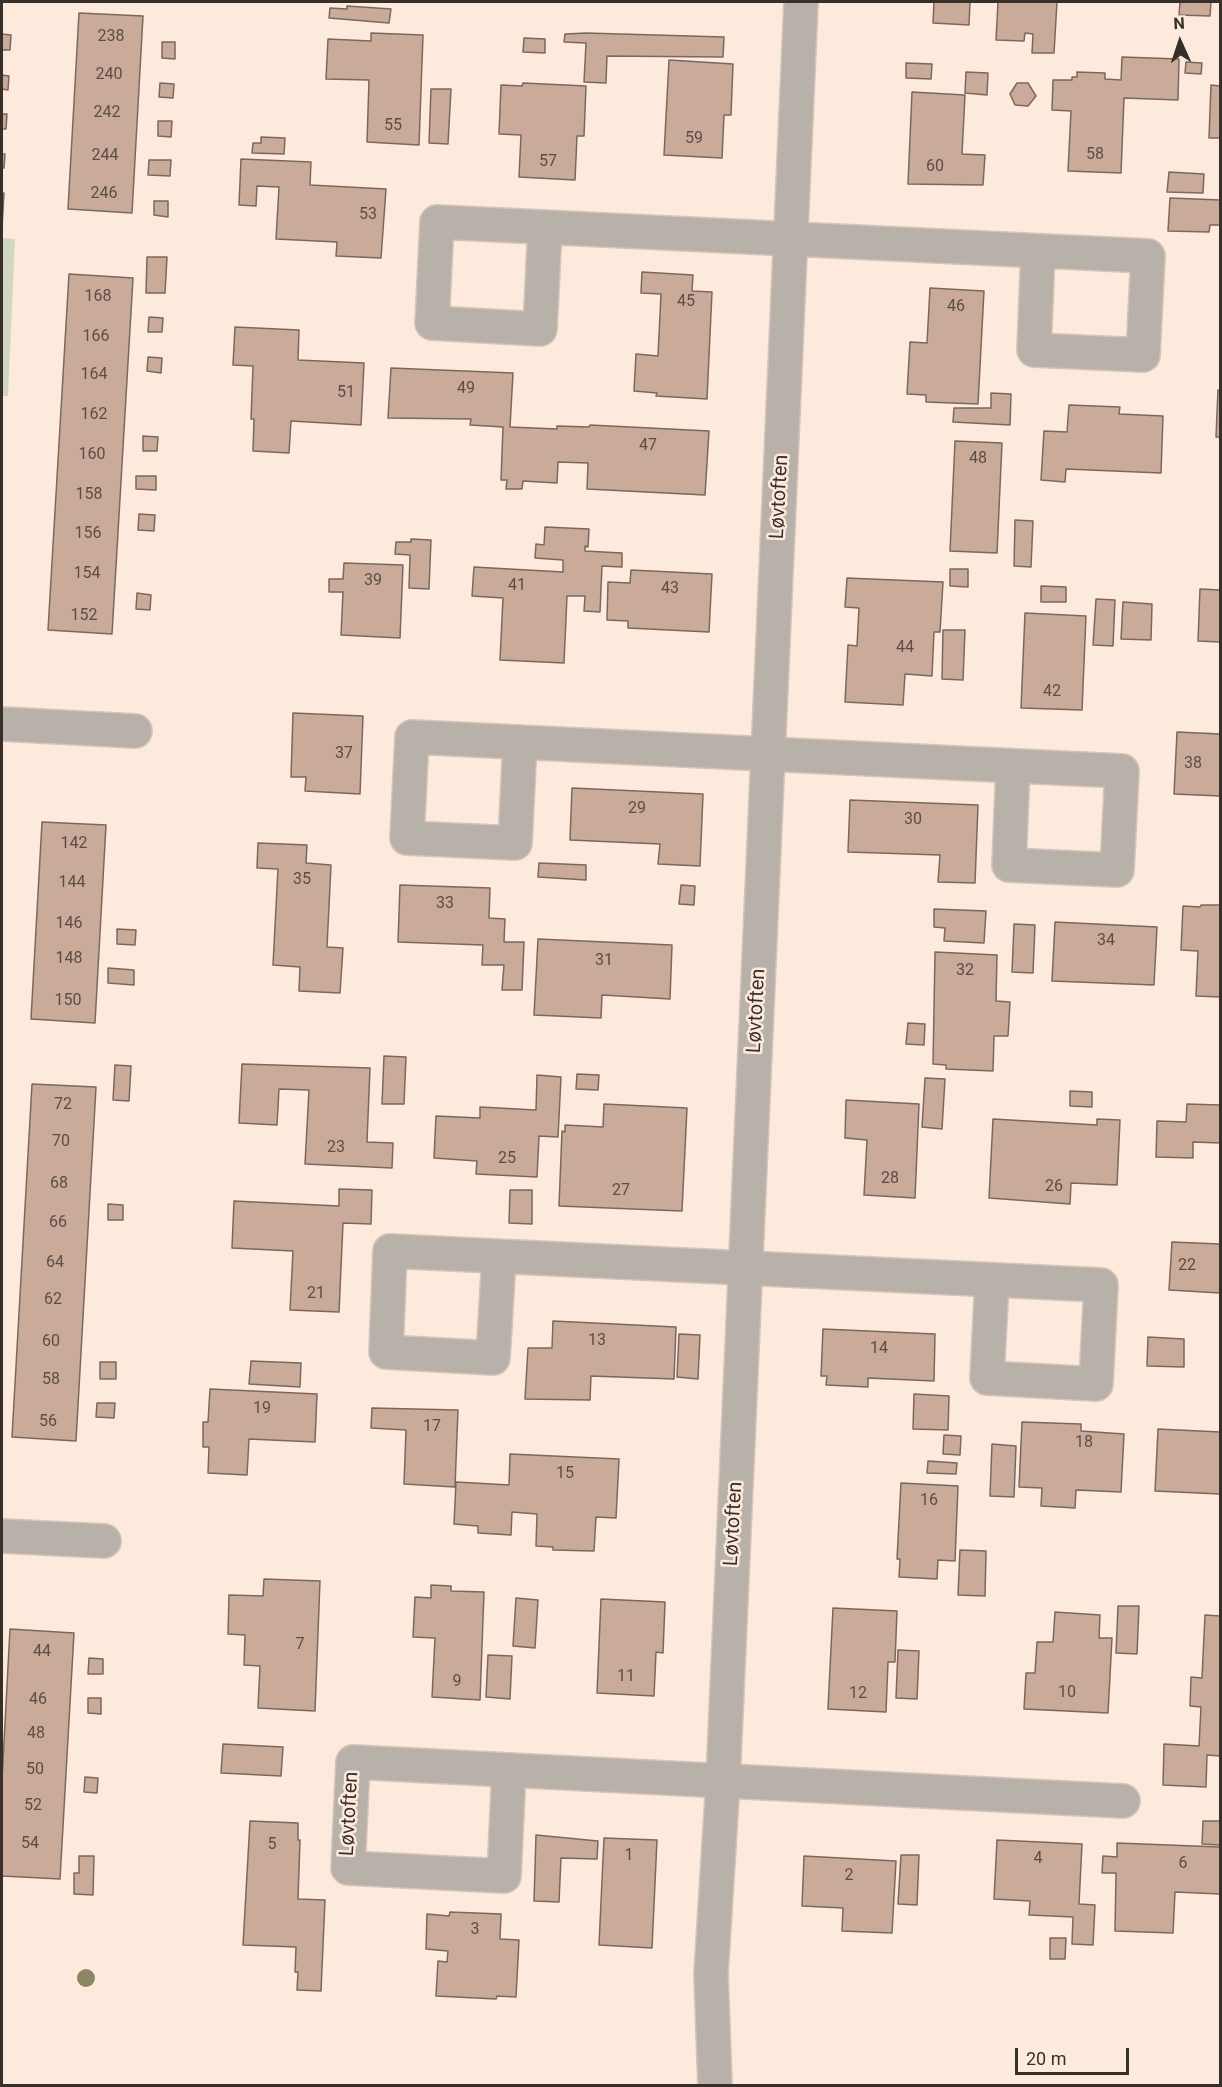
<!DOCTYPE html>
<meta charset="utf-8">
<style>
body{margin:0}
#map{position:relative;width:1222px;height:2087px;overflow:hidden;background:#fee9dd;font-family:Roboto,sans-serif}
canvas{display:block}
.frame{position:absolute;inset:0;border:3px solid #372f2a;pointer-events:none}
.north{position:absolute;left:1150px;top:12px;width:60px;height:60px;-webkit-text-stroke:4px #fee9dd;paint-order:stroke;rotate:357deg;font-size:16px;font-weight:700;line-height:24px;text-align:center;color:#372f2a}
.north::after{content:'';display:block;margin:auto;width:21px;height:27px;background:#372f2a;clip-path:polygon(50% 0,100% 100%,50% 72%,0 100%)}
.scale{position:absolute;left:1015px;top:2048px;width:114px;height:27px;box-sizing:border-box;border:3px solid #372f2a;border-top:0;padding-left:8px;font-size:18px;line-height:21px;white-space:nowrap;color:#372f2a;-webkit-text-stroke:4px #fee9dd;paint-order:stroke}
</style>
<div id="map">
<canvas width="1222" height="2087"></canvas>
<div class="frame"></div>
<div class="north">N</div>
<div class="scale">20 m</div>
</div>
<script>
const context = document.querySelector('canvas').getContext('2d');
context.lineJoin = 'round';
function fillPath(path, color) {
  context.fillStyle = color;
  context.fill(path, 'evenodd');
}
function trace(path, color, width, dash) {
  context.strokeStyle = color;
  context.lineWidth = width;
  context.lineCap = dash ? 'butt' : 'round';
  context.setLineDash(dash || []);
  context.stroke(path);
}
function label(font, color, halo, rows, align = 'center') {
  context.font = font + ' Roboto,sans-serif';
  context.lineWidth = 5;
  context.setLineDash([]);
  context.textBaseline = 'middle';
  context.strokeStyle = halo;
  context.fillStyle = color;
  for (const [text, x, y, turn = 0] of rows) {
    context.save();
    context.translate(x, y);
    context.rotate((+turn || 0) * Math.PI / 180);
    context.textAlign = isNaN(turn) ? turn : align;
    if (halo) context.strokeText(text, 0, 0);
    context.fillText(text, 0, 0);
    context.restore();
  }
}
const green = new Path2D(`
 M2,238L15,239L8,396H2Z`);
const building = new Path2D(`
 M934,2H970L969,25L933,23Z
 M998,2H1057L1054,53H1032L1033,34L1025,33L1024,41L996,40Z
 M1180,2H1211L1210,16L1179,15Z
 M347,6L391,9L389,23L329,18L330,8L347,9Z
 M79,13L143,16L132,213L68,209Z
 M371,33L423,35L419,145L367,142L369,80L326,79L328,39L371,41Z
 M586,33L724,37L723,57L607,56L606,83L584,82L586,43L564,42L565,34Z
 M2,34L11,35L10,50H2Z
 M524,38L545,39V53L523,52Z
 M162,42H175V59L162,58Z
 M1122,57L1179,59L1178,100L1124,98L1121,173L1068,171L1071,111L1052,110L1053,80H1072V77H1077V72L1105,73V79L1121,80Z
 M669,60L733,64L731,115H724L722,158L664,155Z
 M1186,62L1202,63L1201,74L1185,73Z
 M906,63L932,64L931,79L906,78Z
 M966,72L988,73L987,95L965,93Z
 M2,75L9,76L8,90L2,89Z
 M160,83L174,84L173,98L159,97Z
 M523,83L586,86L584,136H577L575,180L519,177L521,135L499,134L501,85L522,86Z
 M1017,83H1028L1036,96L1028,106L1015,105L1010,94Z
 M1211,85L1220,86V138H1209Z
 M431,89H451L448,144L429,143Z
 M912,92L965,95L962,154L985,155L983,185L908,184Z
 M2,114H7L6,129H2Z
 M158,121H172L171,137L158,136Z
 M261,137L285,138L284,154L252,153L253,143H261Z
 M2,154H5L4,168H2Z
 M241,159L311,162L310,185L386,189L381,258L336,256L337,242L276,239L279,187L257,186L256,206L239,205Z
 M149,160H171L170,176L148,175Z
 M1169,172L1204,174L1203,193L1167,192Z
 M2,193H4L2,228Z
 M1170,198L1220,200V225H1210L1209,232L1168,231Z
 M154,201H168V217L154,215Z
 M147,257H167L165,293H146Z
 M642,272L693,275L692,291L712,292L707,399L656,396L657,393L634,391L636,354L658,356L661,294L641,293Z
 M69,274L133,278L112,634L48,630Z
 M930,288L984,291L978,404L926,402V395L907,394L910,342L927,343Z
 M149,317L163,318L162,332H148Z
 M235,327L299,330L298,360L364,363L361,425L291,421L289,453L253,451L254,419H251L253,366L233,365Z
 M148,357L162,358L161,373L147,371Z
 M391,368L513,373L510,427L557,429V426L589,427L590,425L709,431L705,495L587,489L588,463L558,462L557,483L523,481L522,489H506L507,480H501L503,427L470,425L471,419L388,418Z
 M1218,390H1220V437H1216Z
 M991,393L1011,394L1010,425L953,422L954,408H991Z
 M1069,405L1120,407L1119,414L1163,416L1161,473L1066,469L1065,482L1041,480L1044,431L1067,432Z
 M143,436L158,437L157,451H143Z
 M955,441L1002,443L997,553L950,551Z
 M136,476H156V490L136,489Z
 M139,514L155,515L154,531L138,530Z
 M1015,520L1033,521L1031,567L1014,566Z
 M545,527L589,529L588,547L585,546V551L622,553V567L602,566L600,612L584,611L585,596H567L564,663L500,660L503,598L472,596L474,567L563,572V560L535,558L536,544L544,545Z
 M411,539L431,540L429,589L409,588L410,555L395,554L396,542H411Z
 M344,563L403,565L400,638L341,635L343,592H329V579H343Z
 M950,569H968V587L950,586Z
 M631,570L712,574L709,632L628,628V621L607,620L608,582L630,583Z
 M847,578L943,582L940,632H934L932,676L905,674L903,705L845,702L848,645L857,646L859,608L845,607Z
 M1041,586L1066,587V602H1041Z
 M1200,589L1220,590V642L1198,641Z
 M137,593L151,595L150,610L136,609Z
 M1096,599L1115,600L1113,646L1093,645Z
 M1123,602L1152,604L1151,640L1121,639Z
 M1025,613L1086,616L1082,710L1021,708Z
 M943,630H965L963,680L942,679Z
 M293,713L363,716L360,794L305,791L306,777H291Z
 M1177,732L1220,734V796L1174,794Z
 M572,788L703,794L700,866L658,864L660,844L570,840Z
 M850,800L978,805L975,883L938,882L940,855L848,852Z
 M42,822L106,825L95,1023L31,1019Z
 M258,843L307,845L306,863L331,865L327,947L343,948L340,993L299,991L300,967L273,965L278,869L257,868Z
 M539,863L586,865V880L538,877Z
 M400,885L490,888L489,918L505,919L504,942H524L522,990H502L504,965H482L483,945L398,942Z
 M681,885L695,886L694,905L679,904Z
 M1201,905H1220V997L1196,996L1198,951L1181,950L1183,906L1200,907Z
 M934,909L986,911L984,943L944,941L945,928L934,927Z
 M1055,922L1157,927L1154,985L1052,981Z
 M1014,924L1035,925L1033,973L1012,972Z
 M117,929L136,930L135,945L117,944Z
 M538,939L672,945L670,999L602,995L601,1018L534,1015Z
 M935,952L997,955L996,1001L1010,1002L1008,1036H994L993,1071L946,1069V1065L933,1064Z
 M108,968L134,970V985L108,983Z
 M908,1023L925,1024L924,1045L906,1044Z
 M384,1056L406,1057L404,1104H382Z
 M242,1064L370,1068L367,1142L393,1143L392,1168L305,1164L309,1090L279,1089L277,1125L239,1123Z
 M115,1065L131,1066L129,1101L113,1100Z
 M577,1074L599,1075L598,1090L576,1089Z
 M537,1075L561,1077L558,1137L539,1136L537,1177L476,1174L477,1161L434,1158L436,1116L480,1118V1107L536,1110Z
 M925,1078L945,1079L942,1129L922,1127Z
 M32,1084L96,1087L76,1441L12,1437Z
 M1070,1091L1092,1092V1107L1070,1106Z
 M846,1100L919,1104L915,1198L864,1195L867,1140L845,1138Z
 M604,1104L687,1108L682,1211L559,1206L562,1131L565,1132V1125L603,1127Z
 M1187,1104L1220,1105V1143L1193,1142V1158L1156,1157L1157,1121L1186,1122Z
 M993,1119L1097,1125V1119L1120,1120L1117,1185L1071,1183L1070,1204L989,1198Z
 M339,1189L372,1190L371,1224L343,1223L339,1312L290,1310L293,1251L232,1248L234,1201L339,1206Z
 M510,1190H532V1224L509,1223Z
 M108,1204L123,1205V1220H108Z
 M1172,1242L1220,1244V1293L1169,1290Z
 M553,1321L676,1327L674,1379L591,1376L590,1400L525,1399L528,1348H552Z
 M823,1329L935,1334L934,1381L868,1378V1387L826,1385L827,1376H821Z
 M679,1334L700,1335L698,1379L677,1377Z
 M1148,1337L1184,1339V1367L1147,1366Z
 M251,1361L301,1363L300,1387L249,1384Z
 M100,1362H116V1379H100Z
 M210,1389L317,1394L315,1442L249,1439L247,1475L208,1473L209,1447H203V1422H208Z
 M914,1394L949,1396L948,1430L913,1429Z
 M97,1403H115L114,1418L96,1417Z
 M372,1408L458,1410L455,1487L404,1484L406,1430L371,1428Z
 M1022,1422L1081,1424V1431L1124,1434L1121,1492L1076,1490L1075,1508L1041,1506L1042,1488L1019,1487Z
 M1158,1429L1220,1432V1494L1155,1491Z
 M944,1435L961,1436L960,1455L943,1454Z
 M992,1444L1016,1446L1014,1497L990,1496Z
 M510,1454L619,1459L616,1518L596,1517L594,1551L553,1550V1547L536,1546L537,1514L512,1512L511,1535L478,1533V1526L454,1524L456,1482L509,1485Z
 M928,1461L957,1463L956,1474L927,1473Z
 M901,1483L958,1486L955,1561L938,1560L937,1579L899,1577L900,1559H897Z
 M960,1550L986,1551L985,1596L958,1595Z
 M264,1579L320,1581L315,1711L258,1708L260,1666L244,1665L245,1635L228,1634L229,1595L263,1596Z
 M431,1585L451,1586V1591L484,1592L480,1700L432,1697L435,1638L413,1637L415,1597L431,1598Z
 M516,1598L538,1600L535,1648L513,1646Z
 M601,1599L665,1602L663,1653L656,1652L654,1696L597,1693Z
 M1118,1606H1139L1137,1654L1116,1653Z
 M833,1608L897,1611L895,1662H888L886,1712L828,1709Z
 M1055,1612L1100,1615L1099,1638H1112L1108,1713L1024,1709L1026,1673H1035L1037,1642H1053Z
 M1205,1615L1220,1616V1756L1207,1755L1206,1787L1163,1785L1164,1744L1199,1746L1201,1707L1190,1706L1191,1677L1202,1678Z
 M10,1629L74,1633L60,1879L2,1876V1780Z
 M898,1650L919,1651L917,1699L896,1698Z
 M488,1655L512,1656L510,1699L486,1697Z
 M89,1658L103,1659V1674H88Z
 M88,1698H101V1714L88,1713Z
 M223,1744L283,1747L281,1776L221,1773Z
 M85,1777L98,1778L97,1793L84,1792Z
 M250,1821L298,1823V1840H300L298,1899L325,1900L321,1991L297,1990L298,1972H295L296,1947L243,1945Z
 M1203,1821H1220V1845L1202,1844Z
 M536,1835L598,1841L597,1859L561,1858L559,1902L534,1901Z
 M604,1838L657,1840L652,1948L599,1945Z
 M997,1840L1082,1844L1079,1904L1095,1905L1093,1945L1072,1944L1073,1917L1029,1915L1030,1901L994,1899Z
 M1117,1843L1220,1847V1894L1175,1892L1173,1933L1115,1931L1116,1873H1102L1103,1856L1117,1857Z
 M901,1855H919L917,1905L898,1904Z
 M79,1856H94L93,1895L74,1894V1873H79Z
 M804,1856L896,1861L892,1933L842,1931L843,1908L802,1906Z
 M450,1912L501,1914L500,1939L519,1940L516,1997L497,1996L496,1999L436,1996L438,1961L447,1962L448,1951L426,1949L427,1914L449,1916Z
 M1050,1938H1066L1065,1959H1050Z`);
const street = new Path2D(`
 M545,227L540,329L432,323L437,222L1148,256L1143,355L1034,350L1038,251
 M2,724L135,731
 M520,742L515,843L407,838L412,737L1122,771L1117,870L1009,865L1013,766
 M499,1257L493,1358L386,1352L390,1251L1101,1285L1096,1384L987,1378L992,1280
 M2,1536L104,1541
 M509,1770L504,1876L348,1868L353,1762L548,1772L1123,1801
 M715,2086L711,1974L723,1781L801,2`);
const trees = [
 [86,1978]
];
const numberNames = [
 ["238",111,37],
 ["240",109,75],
 ["242",107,113],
 ["55",393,126],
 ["59",694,139],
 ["58",1095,155],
 ["244",105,156],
 ["57",548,162],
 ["60",935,167],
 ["246",104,194],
 ["53",368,215],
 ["168",98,297],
 ["45",686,302],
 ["46",956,307],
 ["166",96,337],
 ["164",94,375],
 ["49",466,389],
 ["51",346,393],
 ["162",94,415],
 ["47",648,446],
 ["160",92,455],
 ["48",978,459],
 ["158",89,495],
 ["156",88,534],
 ["154",87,574],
 ["39",373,581],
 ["41",517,586],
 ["43",670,589],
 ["152",84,616],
 ["44",905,648],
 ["42",1052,692],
 ["37",344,754],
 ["38",1193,764],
 ["29",637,809],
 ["30",913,820],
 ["142",74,844],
 ["35",302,880],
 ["144",72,883],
 ["33",445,904],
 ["146",69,924],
 ["34",1106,941],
 ["148",69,959],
 ["31",604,961],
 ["32",965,971],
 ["150",68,1001],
 ["72",63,1105],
 ["70",61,1142],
 ["23",336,1148],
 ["25",507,1159],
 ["28",890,1179],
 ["68",59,1184],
 ["26",1054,1187],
 ["27",621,1191],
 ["66",58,1223],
 ["64",55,1263],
 ["22",1187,1266],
 ["21",316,1294],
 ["62",53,1300],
 ["13",597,1341],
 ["60",51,1342],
 ["14",879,1349],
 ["58",51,1380],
 ["19",262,1409],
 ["56",48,1422],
 ["17",432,1427],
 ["18",1084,1443],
 ["15",565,1474],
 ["16",929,1501],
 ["7",300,1645],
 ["44",42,1652],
 ["11",626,1677],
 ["9",457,1682],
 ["10",1067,1693],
 ["12",858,1694],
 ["46",38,1700],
 ["48",36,1734],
 ["50",35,1770],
 ["52",33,1806],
 ["54",30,1844],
 ["5",272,1845],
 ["1",629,1856],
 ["4",1038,1859],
 ["6",1183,1864],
 ["2",849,1876],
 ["3",475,1930]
];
const streetNames = [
 ["Løvtoften",780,497,-87],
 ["Løvtoften",757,1011,-87],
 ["Løvtoften",734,1524,-87],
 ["Løvtoften",350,1814,-87]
];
fillPath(green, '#d1d7c3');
fillPath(building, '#caaa99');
trace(building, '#7a685f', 1.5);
trace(street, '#d6c4b9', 36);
trace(street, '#b8b1aa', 33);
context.fillStyle = '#8a8763';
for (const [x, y] of trees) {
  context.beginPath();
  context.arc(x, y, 9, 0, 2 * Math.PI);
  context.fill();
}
label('16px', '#5c4e46', null, numberNames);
label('20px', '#372f2a', '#fee9dd', streetNames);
</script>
